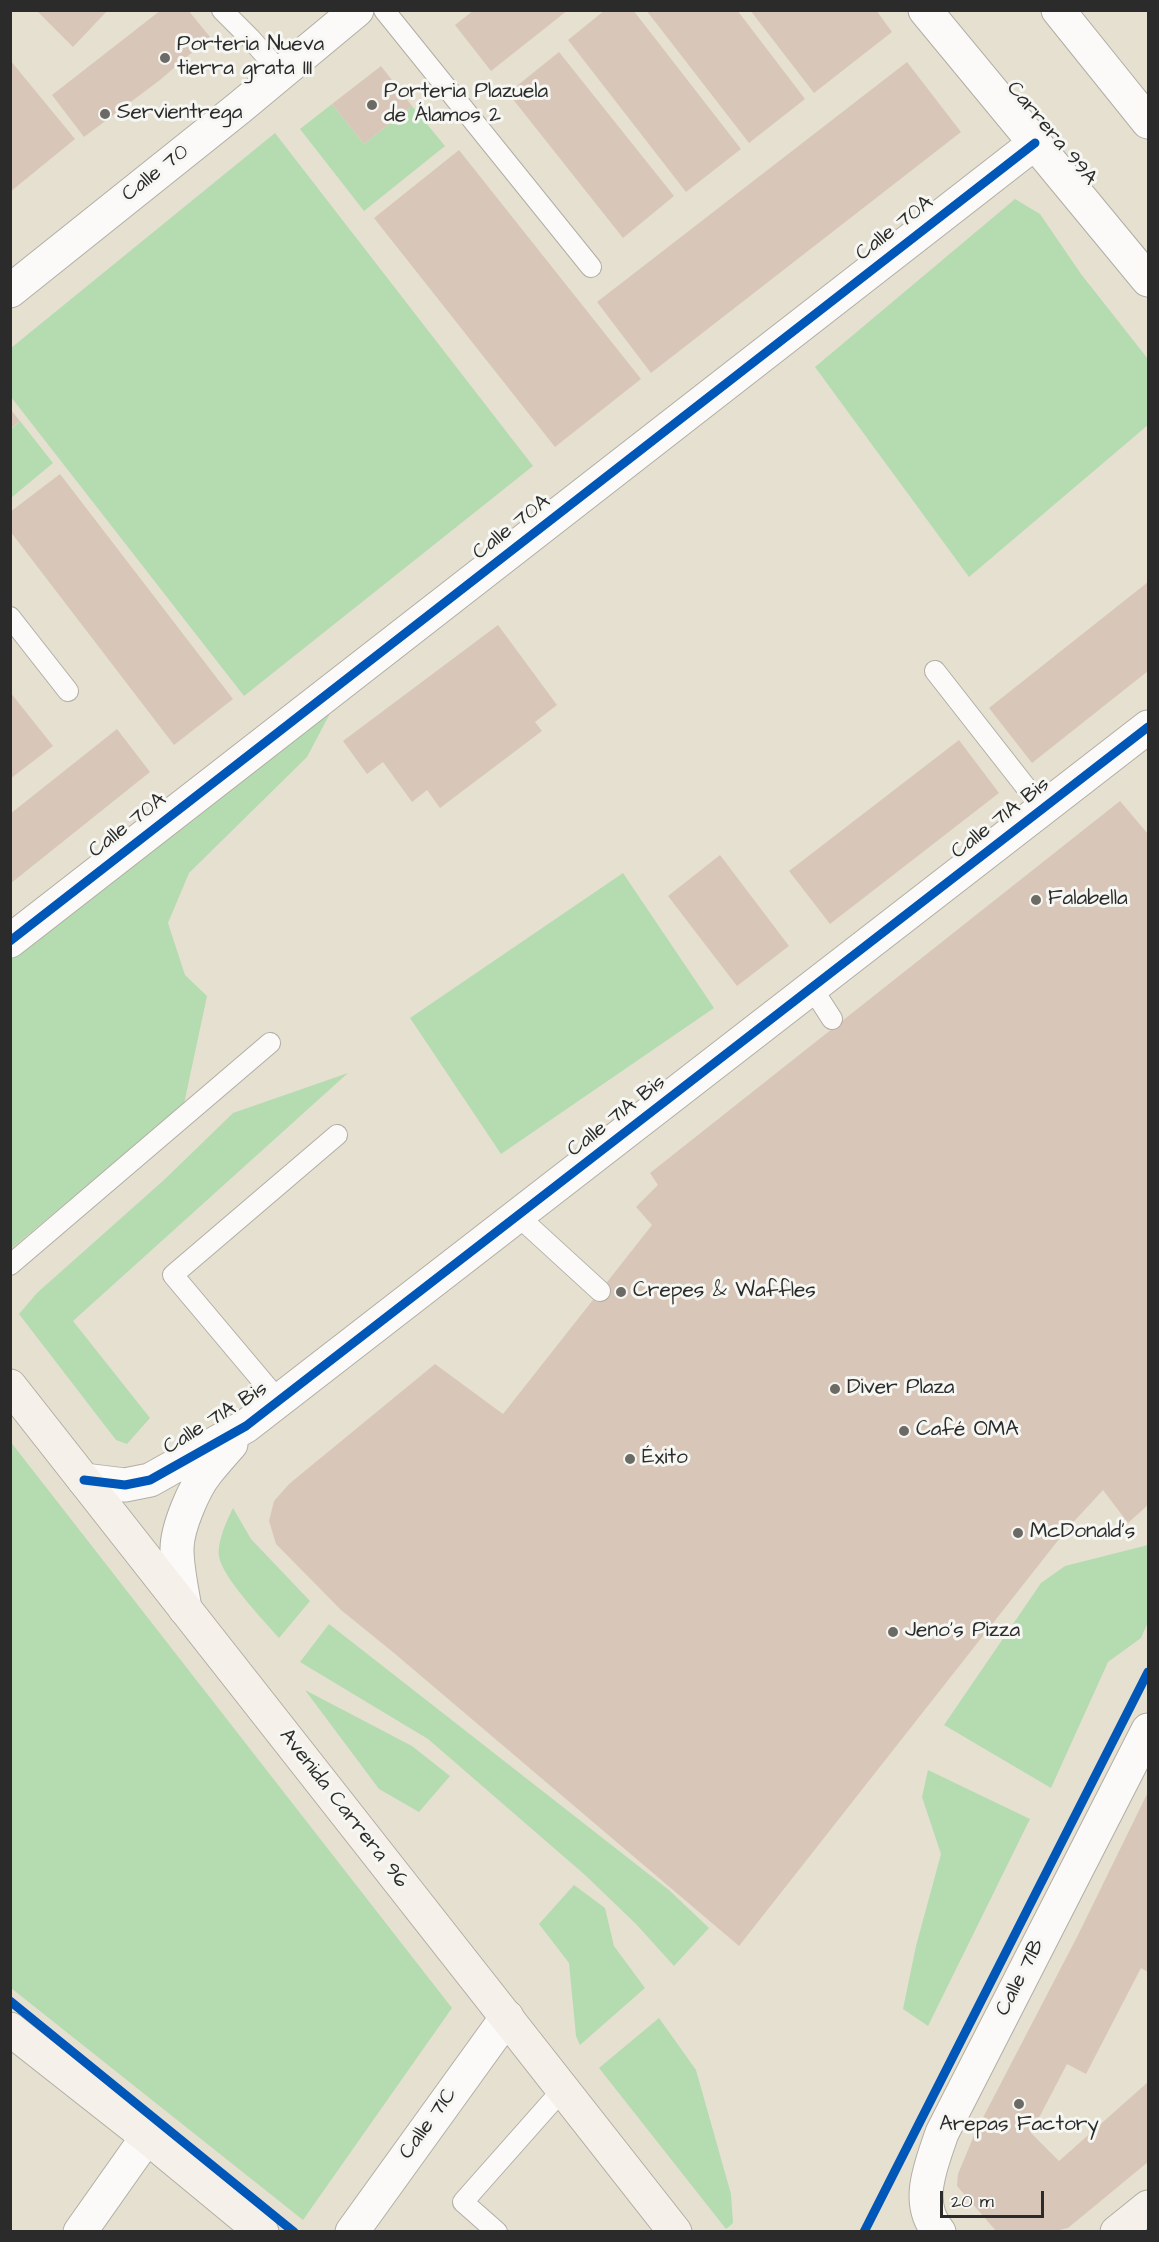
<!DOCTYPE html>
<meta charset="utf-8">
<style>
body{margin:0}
#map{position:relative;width:1159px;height:2242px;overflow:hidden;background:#e6e0d1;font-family:"Architects Daughter",sans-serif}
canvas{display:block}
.frame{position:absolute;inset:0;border:12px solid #2b2b2b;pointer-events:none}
.scale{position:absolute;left:940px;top:2191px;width:104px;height:27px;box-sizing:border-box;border:3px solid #2b2b2b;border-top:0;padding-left:8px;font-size:18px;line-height:21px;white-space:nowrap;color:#2b2b2b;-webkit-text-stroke:4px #f6f6f2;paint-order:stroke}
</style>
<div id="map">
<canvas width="1159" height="2242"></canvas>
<div class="frame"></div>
<div class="scale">20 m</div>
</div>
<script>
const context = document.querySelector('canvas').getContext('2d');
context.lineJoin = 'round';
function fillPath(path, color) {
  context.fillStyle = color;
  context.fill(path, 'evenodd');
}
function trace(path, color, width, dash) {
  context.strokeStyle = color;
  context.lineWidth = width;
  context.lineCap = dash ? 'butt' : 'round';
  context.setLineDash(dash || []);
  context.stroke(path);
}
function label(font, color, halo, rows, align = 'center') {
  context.font = font + ' "Architects Daughter",sans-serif';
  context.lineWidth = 6;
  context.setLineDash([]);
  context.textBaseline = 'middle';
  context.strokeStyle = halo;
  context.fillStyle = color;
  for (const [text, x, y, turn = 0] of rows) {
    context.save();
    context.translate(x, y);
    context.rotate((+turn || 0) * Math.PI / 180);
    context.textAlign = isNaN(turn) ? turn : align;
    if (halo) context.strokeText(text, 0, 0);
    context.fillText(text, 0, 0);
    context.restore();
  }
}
const green = new Path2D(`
 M332,104L364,144L412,106L445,146L364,211L300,129Z
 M275,133L533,466L244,696L11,397V348Z
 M1015,199L1040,214L1081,274L1148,359V425L969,577L815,367Z
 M20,421L53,463L11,498V429Z
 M335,704L307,757L189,873L168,923L185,975L207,996L184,1104L11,1249V950Z
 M623,873L714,1008L501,1154L410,1018Z
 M348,1073L73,1321L150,1418L127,1444L116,1440L19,1314L37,1293L165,1179L233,1113Z
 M10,1441L452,2008L303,2220L11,1988Z
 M233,1508L251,1539L310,1601L279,1638C265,1622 221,1576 219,1556C217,1542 227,1520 233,1508Z
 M1148,1545V1622L1141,1638L1108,1662L1051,1788L944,1725L1041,1583L1065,1566Z
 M329,1624L669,1890L709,1928L674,1966L636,1924L585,1875L428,1739L300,1662Z
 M305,1690L412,1746L450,1776L419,1812L379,1789Z
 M928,1770L1030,1819L928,2026L903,2009L916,1946L941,1854L922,1797Z
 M574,1885L605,1908L614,1946L645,1988L580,2045L576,2036L569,1963L539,1924Z
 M659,2018L696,2070L731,2194L733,2223L726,2229L599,2068Z`);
const building = new Path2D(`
 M36,10H108L73,47Z
 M161,10H188L210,37L160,80L84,137L52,95Z
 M474,10H568L491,71L455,25Z
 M605,10H633L741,149L686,192L568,40Z
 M646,10H737L805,99L749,143Z
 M750,10H876L892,32L814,93Z
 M559,52L674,196L623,238L508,93Z
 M10,60L75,139L10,192Z
 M907,62L961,132L651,373L597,302Z
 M381,66L412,106L364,144L332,104Z
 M459,150L641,379L555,447L374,218Z
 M10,409L20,421L10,429Z
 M60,474L233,699L174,745L10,531V512Z
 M1148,582V671L1032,763L989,708Z
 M498,625L557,705L535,722L542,731L440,808L427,790L412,802L383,762L367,774L343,741Z
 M10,692L53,746L10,779Z
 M117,729L150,772L10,884V814Z
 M959,740L999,793L830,924L789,871Z
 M1120,801L1148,834V1505L1128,1523L1103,1490L1067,1529L739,1946L394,1653L341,1610L276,1544L269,1521L274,1501L289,1484L435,1364L503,1414L652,1225L636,1207L658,1185L650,1173Z
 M720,855L789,946L737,986L668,896Z
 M1148,1792V1972L1141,1968L1086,2074L1067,2064L1031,2133L1059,2161L1148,2082V2162L1068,2228L1050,2232H997L957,2186L958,2174L975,2133L1078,1935Z`);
const service = new Path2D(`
 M222,10L250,38L281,73
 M384,10L591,267
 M10,617L68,691
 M935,671L1043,809
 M812,988L832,1019
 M518,1216L600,1291
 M10,1265L270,1043
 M279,1401L173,1275L337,1135
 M497,2232L463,2202L563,2089`);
const minor = new Path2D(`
 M925,10L1148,280
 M1058,10L1148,122
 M10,291L239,108L357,10
 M10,941L1035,143
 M84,1480L125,1485L150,1480L246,1426L1148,727
 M185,1609C182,1589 177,1569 177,1549C177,1528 194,1488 207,1472C215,1462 223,1453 231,1444
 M80,2232L147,2137
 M939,2232C914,2203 931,2166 942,2133L1148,1730`);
const tertiary = new Path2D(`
 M352,2232L507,2017`);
const secondary = new Path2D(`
 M10,1386L675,2232
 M10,2029L147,2137L262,2232
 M1117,2232L1148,2207`);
const cycleway = new Path2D(`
 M10,941L1035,143
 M84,1480L125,1485L150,1480L246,1426L1148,727
 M10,2001L294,2232
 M864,2232L1148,1672`);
const markers = [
 [165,58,6,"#6c6a65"],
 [372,105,6,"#6c6a65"],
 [105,114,6,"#6c6a65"],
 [1036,900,6,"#6c6a65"],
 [621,1292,6,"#6c6a65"],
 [835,1389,6,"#6c6a65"],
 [904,1431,6,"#6c6a65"],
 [630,1459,6,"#6c6a65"],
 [1018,1533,6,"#6c6a65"],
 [893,1632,6,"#6c6a65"],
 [1019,2104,6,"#6c6a65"]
];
const poiNames = [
 ["Porteria Nueva",177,46],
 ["tierra grata III",177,70],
 ["Porteria Plazuela",384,93],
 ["de Álamos 2",384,117],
 ["Servientrega",117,114],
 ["Falabella",1048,900],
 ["Crepes & Waffles",633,1292],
 ["Diver Plaza",847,1389],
 ["Café OMA",916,1431],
 ["Éxito",642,1459],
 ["McDonald's",1030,1533],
 ["Jeno's Pizza",905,1632],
 ["Arepas Factory",1019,2126,"center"]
];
const streetNames = [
 ["Carrera 99A",1051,134,50],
 ["Calle 70",156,174,-38],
 ["Calle 70A",895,229,-38],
 ["Calle 70A",512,528,-38],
 ["Calle 71A Bis",1001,819,-38],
 ["Calle 70A",128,826,-38],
 ["Calle 71A Bis",617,1117,-38],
 ["Calle 71A Bis",216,1419,-32],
 ["Avenida Carrera 96",343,1809,52],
 ["Calle 71B",1021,1978,-63],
 ["Calle 71C",429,2124,-54]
];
fillPath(green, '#b4dcb0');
fillPath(building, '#d8c7b8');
trace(service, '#b1aea4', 22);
trace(minor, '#b1aea4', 35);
trace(tertiary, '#b1aea4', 35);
trace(secondary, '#b1aea4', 35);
trace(service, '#fbfaf8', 20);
trace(minor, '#fbfaf8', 33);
trace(tertiary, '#fbfaf8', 33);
trace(secondary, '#f5f1ea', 33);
trace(cycleway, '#0057b8', 9);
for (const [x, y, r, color] of markers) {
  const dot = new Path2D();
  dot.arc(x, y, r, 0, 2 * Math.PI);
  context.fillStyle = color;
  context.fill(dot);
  trace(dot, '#f6f6f2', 2);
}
label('21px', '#2b2b2b', '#f6f6f2', poiNames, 'left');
label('21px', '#2b2b2b', '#f6f6f2', streetNames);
</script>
